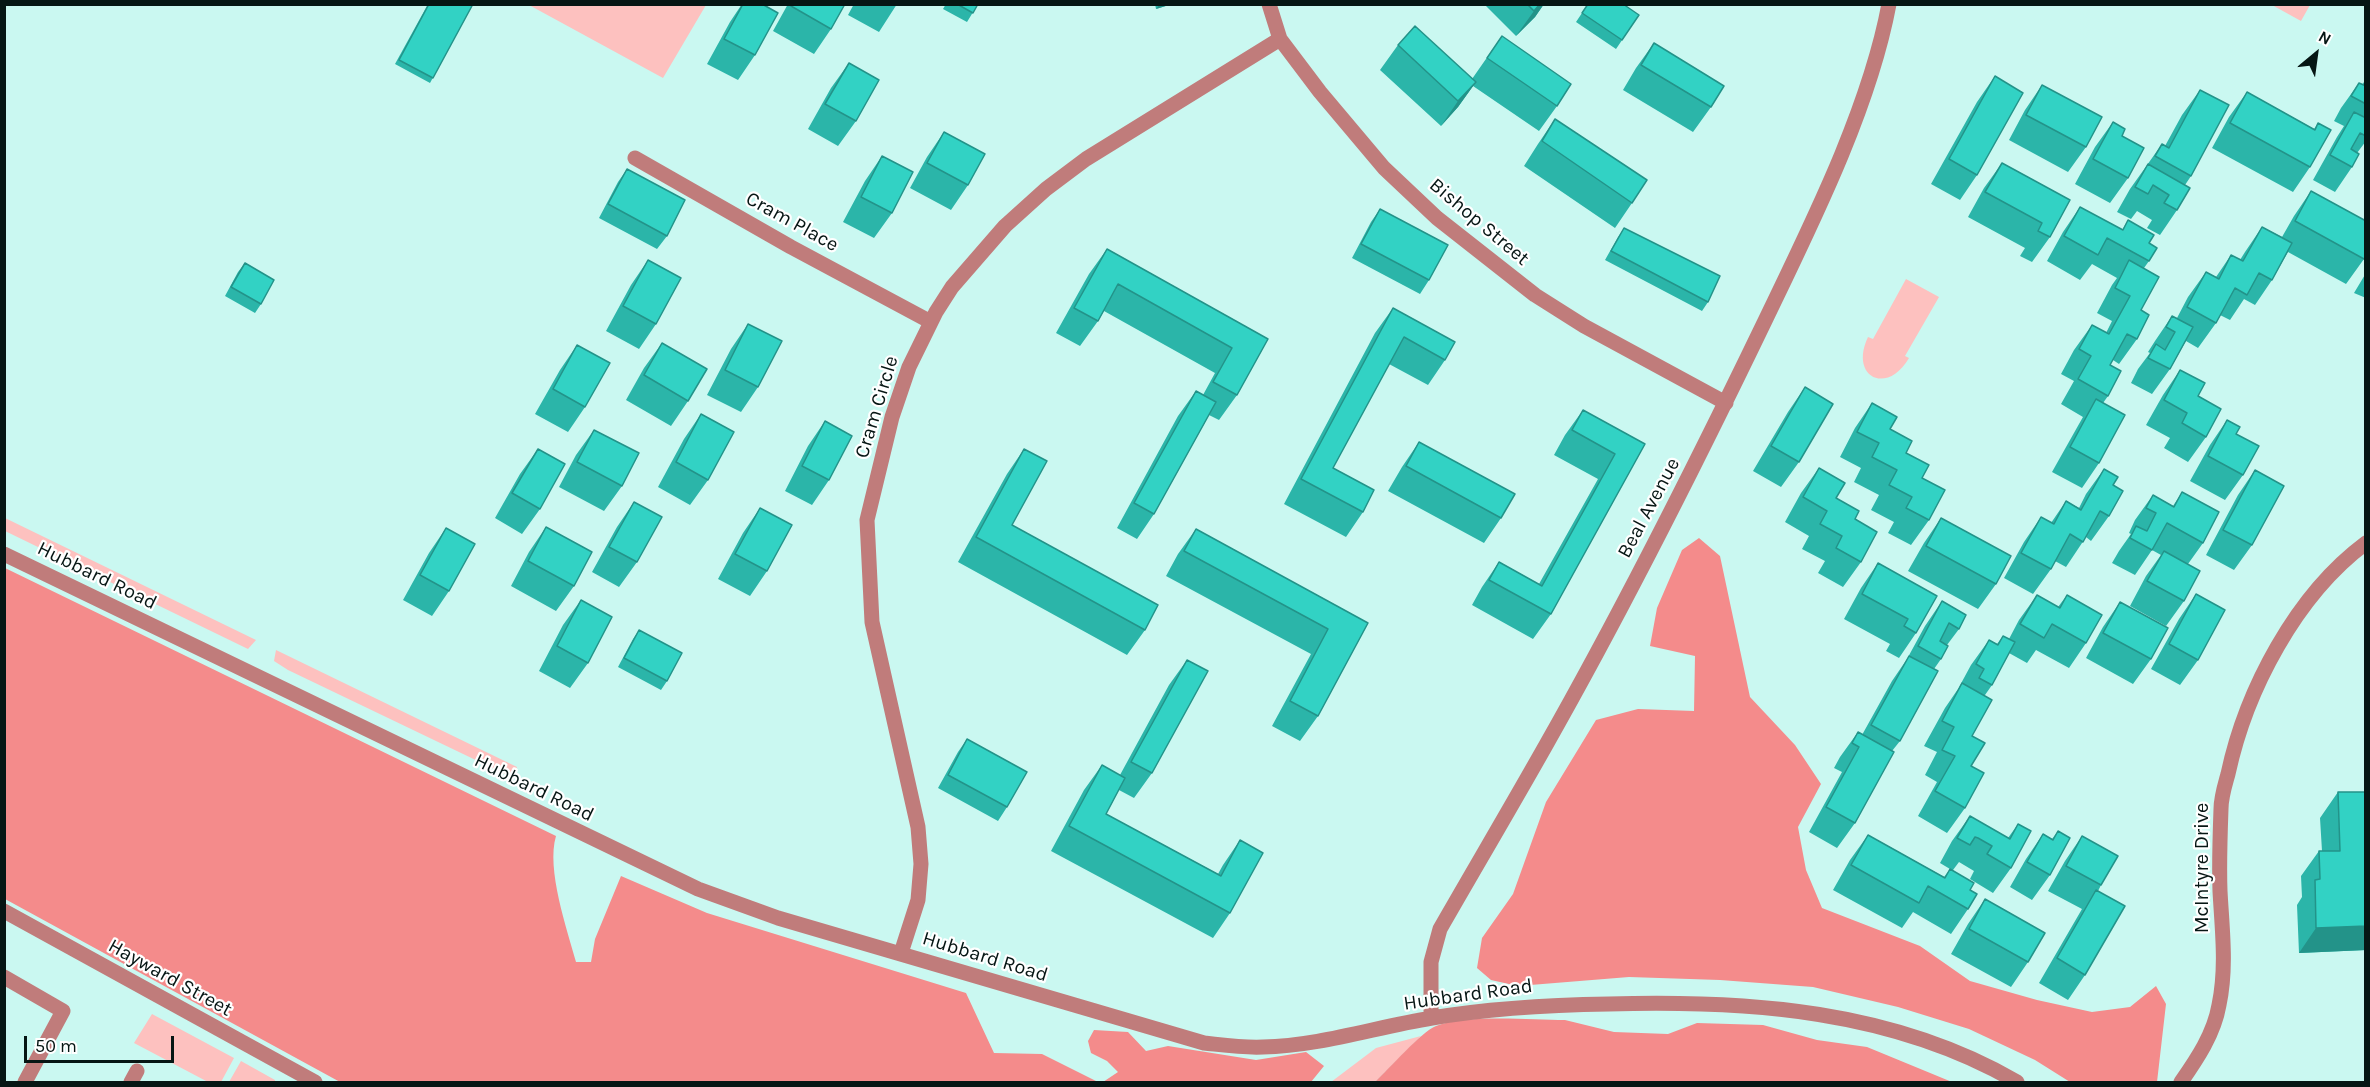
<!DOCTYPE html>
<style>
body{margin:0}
#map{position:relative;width:2370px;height:1087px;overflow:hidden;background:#caf8f1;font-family:Karla,sans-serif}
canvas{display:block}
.frame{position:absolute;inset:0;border:6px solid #061614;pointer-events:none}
.north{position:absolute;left:2286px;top:24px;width:60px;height:60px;-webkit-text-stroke:4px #fff;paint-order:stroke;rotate:29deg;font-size:16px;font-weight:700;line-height:24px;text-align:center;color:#061614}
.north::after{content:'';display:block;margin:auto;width:21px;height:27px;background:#061614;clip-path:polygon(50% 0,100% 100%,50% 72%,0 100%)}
.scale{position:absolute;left:24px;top:1036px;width:150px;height:27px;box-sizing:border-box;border:3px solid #061614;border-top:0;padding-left:8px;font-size:18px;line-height:21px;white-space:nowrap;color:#061614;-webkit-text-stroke:4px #fff;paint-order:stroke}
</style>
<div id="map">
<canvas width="2370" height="1087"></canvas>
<div class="frame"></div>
<div class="north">N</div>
<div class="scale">50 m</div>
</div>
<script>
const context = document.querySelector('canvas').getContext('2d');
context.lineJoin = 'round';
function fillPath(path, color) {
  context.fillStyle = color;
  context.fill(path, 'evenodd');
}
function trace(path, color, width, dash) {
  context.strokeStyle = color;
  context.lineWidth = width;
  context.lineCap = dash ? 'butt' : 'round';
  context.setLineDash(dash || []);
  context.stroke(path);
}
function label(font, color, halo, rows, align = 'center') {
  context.font = font + ' Karla,sans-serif';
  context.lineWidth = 4.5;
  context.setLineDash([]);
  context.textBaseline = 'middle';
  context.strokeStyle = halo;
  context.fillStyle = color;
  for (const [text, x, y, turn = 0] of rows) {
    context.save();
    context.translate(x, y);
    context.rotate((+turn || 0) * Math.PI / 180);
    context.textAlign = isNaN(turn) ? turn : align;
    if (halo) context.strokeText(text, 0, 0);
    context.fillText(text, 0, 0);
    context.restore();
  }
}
const green = new Path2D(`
 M529,5H706L663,78Z
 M2272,5H2310L2301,21Z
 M1906,279L1939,297L1905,356L1909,358C1887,396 1849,377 1868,337L1873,339Z
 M4,518H5L256,640L248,649L5,531Z
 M276,650L517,767L516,769L509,776L288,670L274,661Z
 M152,1014L234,1058L221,1082H208L134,1043Z
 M1421,1036L1375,1082H1331L1376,1048Z
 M241,1061L275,1080V1082H229Z`);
const forest = new Path2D(`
 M1699,538L1720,556L1750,697L1795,745L1821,784L1798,827L1806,870L1822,908L1920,946L1970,981L2037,1000L2092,1012L2130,1007L2156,986L2166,1004L2157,1082H2070L2035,1060L1969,1029L1898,1007L1813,987L1720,980L1629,977L1518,986L1491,980L1477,968L1482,938L1513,894L1546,802L1596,720L1638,709L1694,711L1695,656L1650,646L1657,608L1682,550Z
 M5,568L556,836C546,869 567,929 576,962H591L595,939L621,876L707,913L966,993L994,1053L1042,1054L1098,1082H340L5,899Z
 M1565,1020L1614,1032L1668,1034L1697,1023L1763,1025L1817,1040L1867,1047L1952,1082H1375C1389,1069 1421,1032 1436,1026C1466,1014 1531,1020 1565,1020Z
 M1094,1030L1128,1032L1146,1051L1168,1046L1256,1060L1306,1052L1324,1066L1311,1082H1103L1118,1072L1107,1061L1091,1053L1088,1041Z`);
const minor = new Path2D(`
 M1269,4L1280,39L1320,92L1384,168L1437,218L1535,295L1584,326L1726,403
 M635,158L791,247L931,322
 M4,554L698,889L778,918L1204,1043C1223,1045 1243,1048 1263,1047C1319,1046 1376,1027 1432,1018C1491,1008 1550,1005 1609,1004C1749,1000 1893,1010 2017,1082
 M4,911L315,1082
 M901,953L918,900L921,864L918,827L872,622L867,520L892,417L909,367L936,312L952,287L1005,226L1046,189L1086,159L1280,39
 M4,977L63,1011L25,1082
 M1431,1018V962L1440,929C1475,868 1511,807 1546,745C1623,609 1694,468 1762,327C1809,229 1869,111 1889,4
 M131,1082L137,1071
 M2181,1082C2197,1059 2214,1034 2219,1005C2227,967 2222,929 2220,891C2219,864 2220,836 2221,809C2221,797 2225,785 2228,774C2246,690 2296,595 2366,543`);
const wall = new Path2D(`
 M428,4H473L430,83L395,64Z
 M742,4H762L755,55L738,80L707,64L730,22Z
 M788,4H845L831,29L814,54L773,31Z
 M854,4H897L879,32L848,15Z
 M946,4H978L967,22L943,9Z
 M1155,4H1172L1156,9Z
 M1484,4H1544L1535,17L1516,36Z
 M1588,4L1639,15L1616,49L1576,22Z
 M1502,36L1557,106L1539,131L1473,86L1458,107L1441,126L1380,70L1398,45L1472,79Z
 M1654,43L1711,107L1693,132L1623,90L1636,68Z
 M849,63L856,121L838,146L808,129L831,88Z
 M1995,76L1977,175L1960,200L1931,184L1977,102Z
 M2366,79V141L2357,153L2352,167L2335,192L2313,180L2337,137L2344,126L2334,121L2341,108L2359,83L2362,85Z
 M2042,85L2086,147L2068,172L2009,140L2025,110Z
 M2200,90L2191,176L2185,185L2177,210L2160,235L2147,228L2152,220L2137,211L2131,219L2117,212L2130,189L2162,144L2165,146L2182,115Z
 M2247,92L2314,129L2318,123L2310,167L2293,192L2212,148L2229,117Z
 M1555,119L1632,203L1615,228L1524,166L1538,144Z
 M2113,122L2122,136L2128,178L2110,203L2075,184L2095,147Z
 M944,132L968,185L951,210L910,188L927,157Z
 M882,156L892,213L874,238L843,222L865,181Z
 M2002,163L2070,200L2050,237L2032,262L2020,256L2025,248L1968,217L1984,188Z
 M627,169L667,236L657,249L599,218L618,182Z
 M2311,191L2364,259L2346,284L2288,252L2272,280L2255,305L2244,299L2230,320L2220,315L2216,323L2198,348L2186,341L2170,369L2152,394L2131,383L2138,369L2150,353L2148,352L2155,341L2172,316L2177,318L2188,297L2206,272L2216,277L2231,255L2240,260L2245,252L2262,227L2282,237L2294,216Z
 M2080,207L2122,230L2128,220L2149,243V261L2144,268L2141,310L2137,339L2119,364L2113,360L2110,365L2108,396L2103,403L2099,463L2082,488L2052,472L2079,424L2083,417L2061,404L2074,381L2061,374L2074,350L2092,325L2106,333L2112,321L2097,313L2112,285L2117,278L2092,264L2080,280L2047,261L2063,232Z
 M1380,209L1429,280L1420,294L1352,258L1371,222Z
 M1624,228L1708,302L1702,311L1605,260L1618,237Z
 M1107,249L1268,339L1237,395L1219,420L1209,415L1154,514L1137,539L1117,528L1178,416L1196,391L1203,395L1215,373L1104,311L1098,321L1080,346L1056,333L1089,274Z
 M648,260L656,324L639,349L606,331L631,285Z
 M245,263L261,304L255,313L225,296L238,272Z
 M2366,273V298L2354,293Z
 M1393,308L1445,360L1428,385L1389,364L1333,468L1363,512L1346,537L1284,504L1375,333Z
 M748,324L758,387L741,412L707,395L731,349Z
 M662,343L688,401L671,426L626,400L644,368Z
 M577,345L585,407L568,432L535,414L560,370Z
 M2180,370L2198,396L2206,437L2188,462L2164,448L2170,438L2146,425L2163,395Z
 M1805,387L1799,462L1781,487L1753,471L1788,412Z
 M1872,403L1922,478L1929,520L1911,545L1888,533L1894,522L1871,510L1879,495L1854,482L1861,468L1840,457L1855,428Z
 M1583,410L1645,444L1551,614L1533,639L1472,605L1482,587L1499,562L1539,584L1598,479L1554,455L1565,435Z
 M701,414L708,480L690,505L658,487L684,439Z
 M2227,420L2236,434L2243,475L2225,500L2190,481L2210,445Z
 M825,421L829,480L812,505L785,491L808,446Z
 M594,430L622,486L604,511L559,487L576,455Z
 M1419,442L1501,518L1484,543L1388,491L1402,467Z
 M538,449L540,509L522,534L495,518L520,474Z
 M1024,449L1012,525L1145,630L1127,655L958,562L1007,474Z
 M1819,468L1836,498L1855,519L1861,562L1843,587L1818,573L1825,561L1802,549L1809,536L1785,522L1801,493Z
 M2104,469L2113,485L2109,516L2091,541L2086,537L2066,567L2055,561L2051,569L2033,594L2004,578L2024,542L2041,517L2051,523L2066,501L2079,508L2086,494Z
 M2255,470L2252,545L2234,570L2206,555L2238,495Z
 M2182,492L2203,543L2188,564L2184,601L2166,626L2130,606L2146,576L2161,555L2152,550L2135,575L2112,563L2119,551L2131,534L2129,533L2135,520L2153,495L2173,506Z
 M634,502L637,562L619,587L592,572L617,527Z
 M760,508L767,571L750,596L718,579L743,533Z
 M1941,518L1996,584L1978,609L1908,571L1924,543Z
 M546,527L574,586L556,611L511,586L529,552Z
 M446,528L449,591L432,616L403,600L429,553Z
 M1196,529L1368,623L1318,716L1300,741L1272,726L1311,654L1166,576L1178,554Z
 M1878,563L1916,633L1899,658L1886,651L1890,644L1844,619L1861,588Z
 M2196,594L2198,660L2180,685L2151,669L2179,619Z
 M2037,595L2058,607L2067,595L2086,643L2069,668L2036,650L2027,663L2009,653L1992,685L1985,695L1972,736L1971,766L1965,808L1947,833L1918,816L1937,782L1925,775L1937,752L1924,746L1945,708L1958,689L1971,665L1989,640L1997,644L2003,636L2009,639L2019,620Z
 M581,600L588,663L570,688L539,671L563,625Z
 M1942,601L1959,629L1947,645L1941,659L1934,669L1900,741L1892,751L1855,823L1837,848L1809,832L1842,772L1834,768L1840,757L1858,732L1862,735L1892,681L1907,659L1925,626Z
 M2120,602L2151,659L2133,684L2086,658L2103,627Z
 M639,630L667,681L661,690L618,667L633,639Z
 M1187,660L1152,773L1134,798L1119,790L1106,814L1218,874L1223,865L1240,840L1230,913L1213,938L1051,851L1084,790L1102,765L1120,775L1169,685Z
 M967,739L1007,807L998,821L938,788L958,752Z
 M2338,792L2366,950L2299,953L2297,905L2302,897L2301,876L2319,851H2322L2320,818Z
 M1970,816L2008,838L2018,824L2011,868L1993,893L1970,879L1974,871L1959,862L1953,870L1970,890L1968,909L1951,934L1913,912L1902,928L1833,890L1850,860L1868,835L1944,877L1950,869L1940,863L1952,841Z
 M2058,831L2050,875L2032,900L2010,887L2026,859L2043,834L2052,839Z
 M2082,836L2101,885L2098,891L2085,975L2068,1000L2039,983L2082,909L2048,891L2065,861Z
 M1985,899L2028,962L2011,987L1951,954L1968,924Z`);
const shadedWall = new Path2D(`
 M1160,4H1172L1156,9Z
 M1540,4H1544L1535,17L1516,36L1534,11Z
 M1476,82L1458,107L1441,126L1458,101Z
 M2366,926V950L2299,953L2316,928Z`);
const building = new Path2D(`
 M429,4H473L433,78L399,60Z
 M743,4H762L778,13L755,55L724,39Z
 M792,4H845L831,29L791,6Z
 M957,4H978L973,13Z
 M1527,4H1540L1534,11Z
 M1588,4H1623L1639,15L1622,40L1582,13Z
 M1415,26L1476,82L1458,101L1398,45Z
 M1502,36L1571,84L1557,106L1487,58Z
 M1654,43L1724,86L1711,107L1641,65Z
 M849,63L879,80L856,121L825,104Z
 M1995,76L2023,93L1977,175L1949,159Z
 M2359,83L2366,86V104L2351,96Z
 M2042,85L2102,117L2086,147L2026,115Z
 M2200,90L2229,105L2191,176L2155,156L2162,144L2169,148Z
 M2247,92L2315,130L2318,123L2331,130L2310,167L2230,123Z
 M2354,112L2366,118V136L2360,133L2351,149L2359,154L2352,167L2330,155Z
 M1555,119L1647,180L1632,203L1542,141Z
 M2113,122L2125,129L2122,136L2144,148L2128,178L2093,159Z
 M944,132L985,154L968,185L927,163Z
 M882,156L913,172L892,213L861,197Z
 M2002,163L2070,200L2050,237L2038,231L2042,223L1985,192Z
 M2148,164L2190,188L2177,210L2164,203L2169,195L2153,185L2148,194L2135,187Z
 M627,169L685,200L667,236L608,204Z
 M2311,191L2366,221V255L2364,259L2295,221Z
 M2080,207L2123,230L2128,220L2154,235L2149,243L2157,248L2149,261L2107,238L2098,255L2064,236Z
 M1380,209L1448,245L1429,280L1361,244Z
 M2262,227L2292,243L2272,280L2259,273L2247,295L2235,288L2216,323L2187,307L2206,272L2219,279L2231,255L2243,261Z
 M1624,228L1720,276L1708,302L1611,251Z
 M1107,249L1268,339L1237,395L1213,382L1232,348L1118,284L1098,321L1074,308Z
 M648,260L681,278L656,324L623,306Z
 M2129,260L2159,277L2141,310L2149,315L2137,339L2127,334L2110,365L2121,371L2108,396L2078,379L2091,356L2079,349L2092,325L2109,334L2130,296L2115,288Z
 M245,263L274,280L261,304L231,287Z
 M1393,308L1455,342L1445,360L1404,337L1333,468L1374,490L1363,512L1301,479Z
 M2172,316L2193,327L2170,369L2148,358L2156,344L2165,350L2175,332L2166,327Z
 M748,324L782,341L758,387L725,370Z
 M662,343L707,369L688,401L644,375Z
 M577,345L610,363L585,407L553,389Z
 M2180,370L2205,383L2198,396L2221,409L2206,437L2182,423L2187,413L2164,400Z
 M1805,387L1833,404L1799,462L1771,446Z
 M1196,391L1216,402L1154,514L1134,503Z
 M2096,399L2125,415L2099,463L2070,447Z
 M1872,403L1897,417L1890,429L1912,441L1906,453L1929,465L1922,478L1945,490L1929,520L1906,508L1912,497L1889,485L1897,470L1872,457L1879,443L1857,432Z
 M1583,410L1645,444L1551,614L1489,580L1499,562L1542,586L1615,454L1572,430Z
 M701,414L734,432L708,480L676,462Z
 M2227,420L2240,427L2236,434L2259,446L2243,475L2208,456Z
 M825,421L852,436L829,480L802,466Z
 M594,430L639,453L622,486L577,462Z
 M1419,442L1515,494L1501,518L1406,466Z
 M538,449L565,464L540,509L512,493Z
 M1024,449L1047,461L1012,525L1158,605L1145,630L976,537Z
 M1819,468L1845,483L1836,498L1859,511L1855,519L1877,532L1861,562L1836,548L1842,536L1820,524L1827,511L1803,497Z
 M2104,469L2118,477L2113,485L2123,491L2109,516L2100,511L2083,542L2070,534L2051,569L2021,553L2041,517L2054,524L2066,501L2081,510Z
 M2255,470L2284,486L2252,545L2223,530Z
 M2182,492L2219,512L2203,543L2167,523L2152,550L2130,538L2136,526L2147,531L2156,513L2146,508L2153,495L2174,507Z
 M634,502L662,517L637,562L609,547Z
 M760,508L792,525L767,571L735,554Z
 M1941,518L2011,556L1996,584L1926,546Z
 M546,527L592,552L574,586L528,561Z
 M446,528L475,544L449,591L420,575Z
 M1196,529L1368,623L1318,716L1290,701L1328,629L1184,551Z
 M2164,551L2200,571L2184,601L2147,581Z
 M1878,563L1937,596L1916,633L1904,626L1908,619L1862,594Z
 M2196,594L2225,610L2198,660L2169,644Z
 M2037,595L2060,608L2067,595L2102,615L2086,643L2052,624L2044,638L2020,624Z
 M581,600L612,617L588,663L557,646Z
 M1942,601L1966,615L1959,629L1949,623L1940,641L1948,646L1941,659L1918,646Z
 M2120,602L2168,628L2151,659L2103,633Z
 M639,630L682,653L667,681L624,658Z
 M2003,636L2015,642L1992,685L1979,678L1984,669L1976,664L1989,640L1998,645Z
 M1909,656L1938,671L1900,741L1871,725Z
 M1187,660L1208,671L1152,773L1131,762Z
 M1962,683L1992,700L1972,736L1985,743L1971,766L1984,773L1965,808L1935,791L1955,756L1942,750L1954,727L1942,721Z
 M1858,732L1894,752L1855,823L1826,807L1859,747L1852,743Z
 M967,739L1027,772L1007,807L948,775Z
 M1102,765L1125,778L1106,814L1221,876L1240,840L1263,853L1230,913L1069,826Z
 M2338,792H2366V926L2316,928L2315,880L2320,879L2319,851H2340Z
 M1970,816L2010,839L2018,824L2031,831L2011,868L1987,854L1992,846L1978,838L1975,837L1970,845L1957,838Z
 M2058,831L2070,838L2050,875L2027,862L2043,834L2053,840Z
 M1868,835L1945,878L1950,869L1974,883L1970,890L1977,894L1968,909L1928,886L1919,903L1851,865Z
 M2082,836L2118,856L2101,885L2066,866Z
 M2096,890L2125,906L2085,975L2057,958Z
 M1985,899L2045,933L2028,962L1969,929Z`);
const streetNames = [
 ["Cram Place",792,222,29],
 ["Bishop Street",1479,222,40],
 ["Cram Circle",877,407,-73],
 ["Beal Avenue",1649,508,-62],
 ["Hubbard Road",97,576,26],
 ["Hubbard Road",534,788,26],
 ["McIntyre Drive",2202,868,-90],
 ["Hubbard Road",985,957,17],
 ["Hayward Street",170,978,29],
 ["Hubbard Road",1468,995,-8]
];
fillPath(green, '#fdc1bf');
fillPath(forest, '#f48b8b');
trace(minor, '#c07c7b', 15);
fillPath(wall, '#2bb5a9');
fillPath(shadedWall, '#239389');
fillPath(building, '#32d2c4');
trace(building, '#239389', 1.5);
label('20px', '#061614', '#fff', streetNames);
</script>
